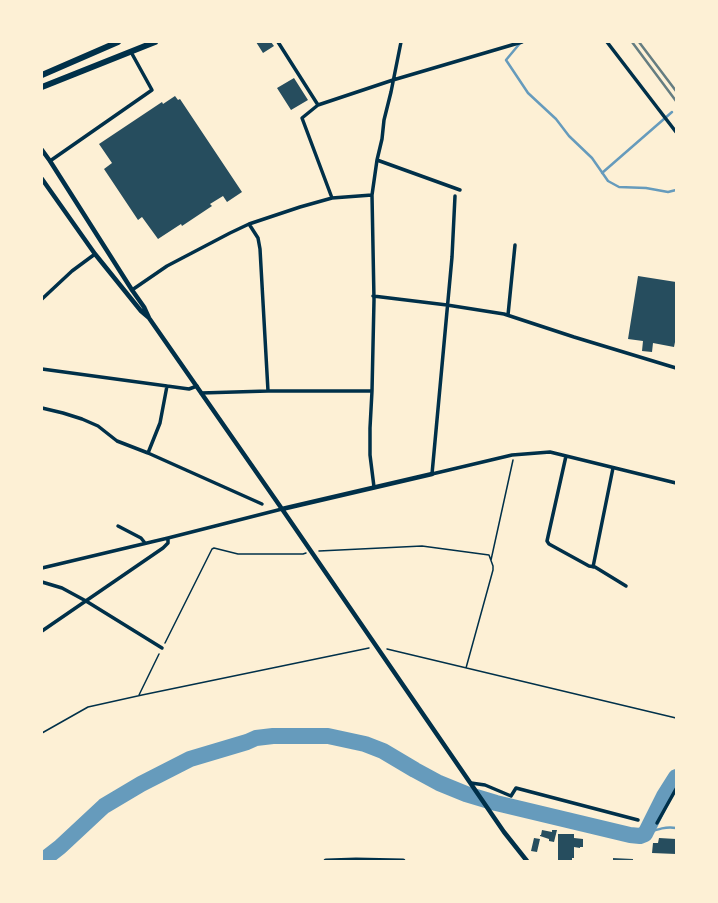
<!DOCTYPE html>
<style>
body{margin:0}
#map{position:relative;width:718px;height:903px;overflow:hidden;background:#fdf0d5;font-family:Georgia,serif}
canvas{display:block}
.frame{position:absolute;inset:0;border:43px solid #fdf0d5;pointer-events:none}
</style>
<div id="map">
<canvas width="718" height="903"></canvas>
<div class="frame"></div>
</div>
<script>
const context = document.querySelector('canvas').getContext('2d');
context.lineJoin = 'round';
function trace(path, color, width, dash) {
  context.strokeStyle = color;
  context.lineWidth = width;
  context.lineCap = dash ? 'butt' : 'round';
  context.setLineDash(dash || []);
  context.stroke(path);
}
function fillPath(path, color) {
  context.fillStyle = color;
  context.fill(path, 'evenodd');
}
const stream = new Path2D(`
 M521,42L506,60L528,93L556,119L569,136L592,158L608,181L619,187L646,188L668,192L676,190
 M602,173L672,112
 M645,834C656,830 665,826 676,828`);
const river = new Path2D(`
 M42,861L60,847L104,806L141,784L190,759L247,742L256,738L273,736H328L365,744L383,751L415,770L439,783L466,794L496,803L630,835L640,836L645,834L664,796L676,777`);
const building = new Path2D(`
 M256,42H271L274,46L263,53Z
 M294,78L308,100L291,110L277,88Z
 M175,96L178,100L180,99L242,192L227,202L223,196L210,204L212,206L182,226L181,224L158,239L142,217L138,220L104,169L112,163L99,144L162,102L163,104Z
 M638,276L676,282V337L674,347L653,343L652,352L642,351L643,341L628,339Z
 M542,830L552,832V830H557L554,842L549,841V839L540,836V835H541Z
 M558,834H574V838L583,839V847H580V848L574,847V858H572V860H558Z
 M534,838L540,839L537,852L531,851Z
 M659,838L676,839V854L652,853L653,843H658Z
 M613,858L633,859V861H613Z`);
const path = new Path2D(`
 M319,551L422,546L489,555L493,566V570L466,668
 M491,560L513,460
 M165,643L212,549L214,548L238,554H303L306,553
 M387,649L676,718
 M139,695L159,654
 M42,733L88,707L142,695L369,648`);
const minor = new Path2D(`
 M278,42L318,105L393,80L522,42
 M607,42L676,132
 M318,105L302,118L332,198L372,195
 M377,160L460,190
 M50,161L152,90L131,52
 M455,196L452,257L432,474L512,455L550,452L676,483
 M249,224L258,238L260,249L268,391
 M132,290L167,266L230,233L249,224L300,207L332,198
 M373,296L447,305L504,314L574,337L676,368
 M42,299L72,271L95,254
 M508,315L515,245
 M42,369L189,389L197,386
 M201,393L268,391H372
 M42,408L63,413L82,419L98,426L117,441L148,453L262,504
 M148,453L160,423L167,386
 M566,456L547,541L549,544L589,566L595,567L626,586
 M374,487L370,455V428L372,391L374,300L372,195L377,160L382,139L384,120L391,92L401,42
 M118,526L141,538L145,543
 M593,567L613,468
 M42,568L168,538L282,509
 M42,582L62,588L86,601L162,648
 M42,631L163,548L168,543V538
 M471,783L485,785L511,796L516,788L638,820
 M657,823L676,789`);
const tertiary = new Path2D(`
 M42,150L50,161L132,290L144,307L149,318L282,509L504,832L527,861
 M42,179L95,254L141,311L148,317
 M282,509L432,474`);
const secondary = new Path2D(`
 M326,861L356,860L403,861`);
const primary = new Path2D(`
 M42,75L118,42
 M42,87L155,42`);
const rail = new Path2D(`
 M632,42L676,101
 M639,42L676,91`);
trace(stream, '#669bbc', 2.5);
trace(river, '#669bbc', 16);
fillPath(building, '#264d5e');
trace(path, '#003049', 1.5);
trace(minor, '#003049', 3.5);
trace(tertiary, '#003049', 4.5);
trace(secondary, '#003049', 5);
trace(primary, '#003049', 6);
trace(rail, '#657d81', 2.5);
</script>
